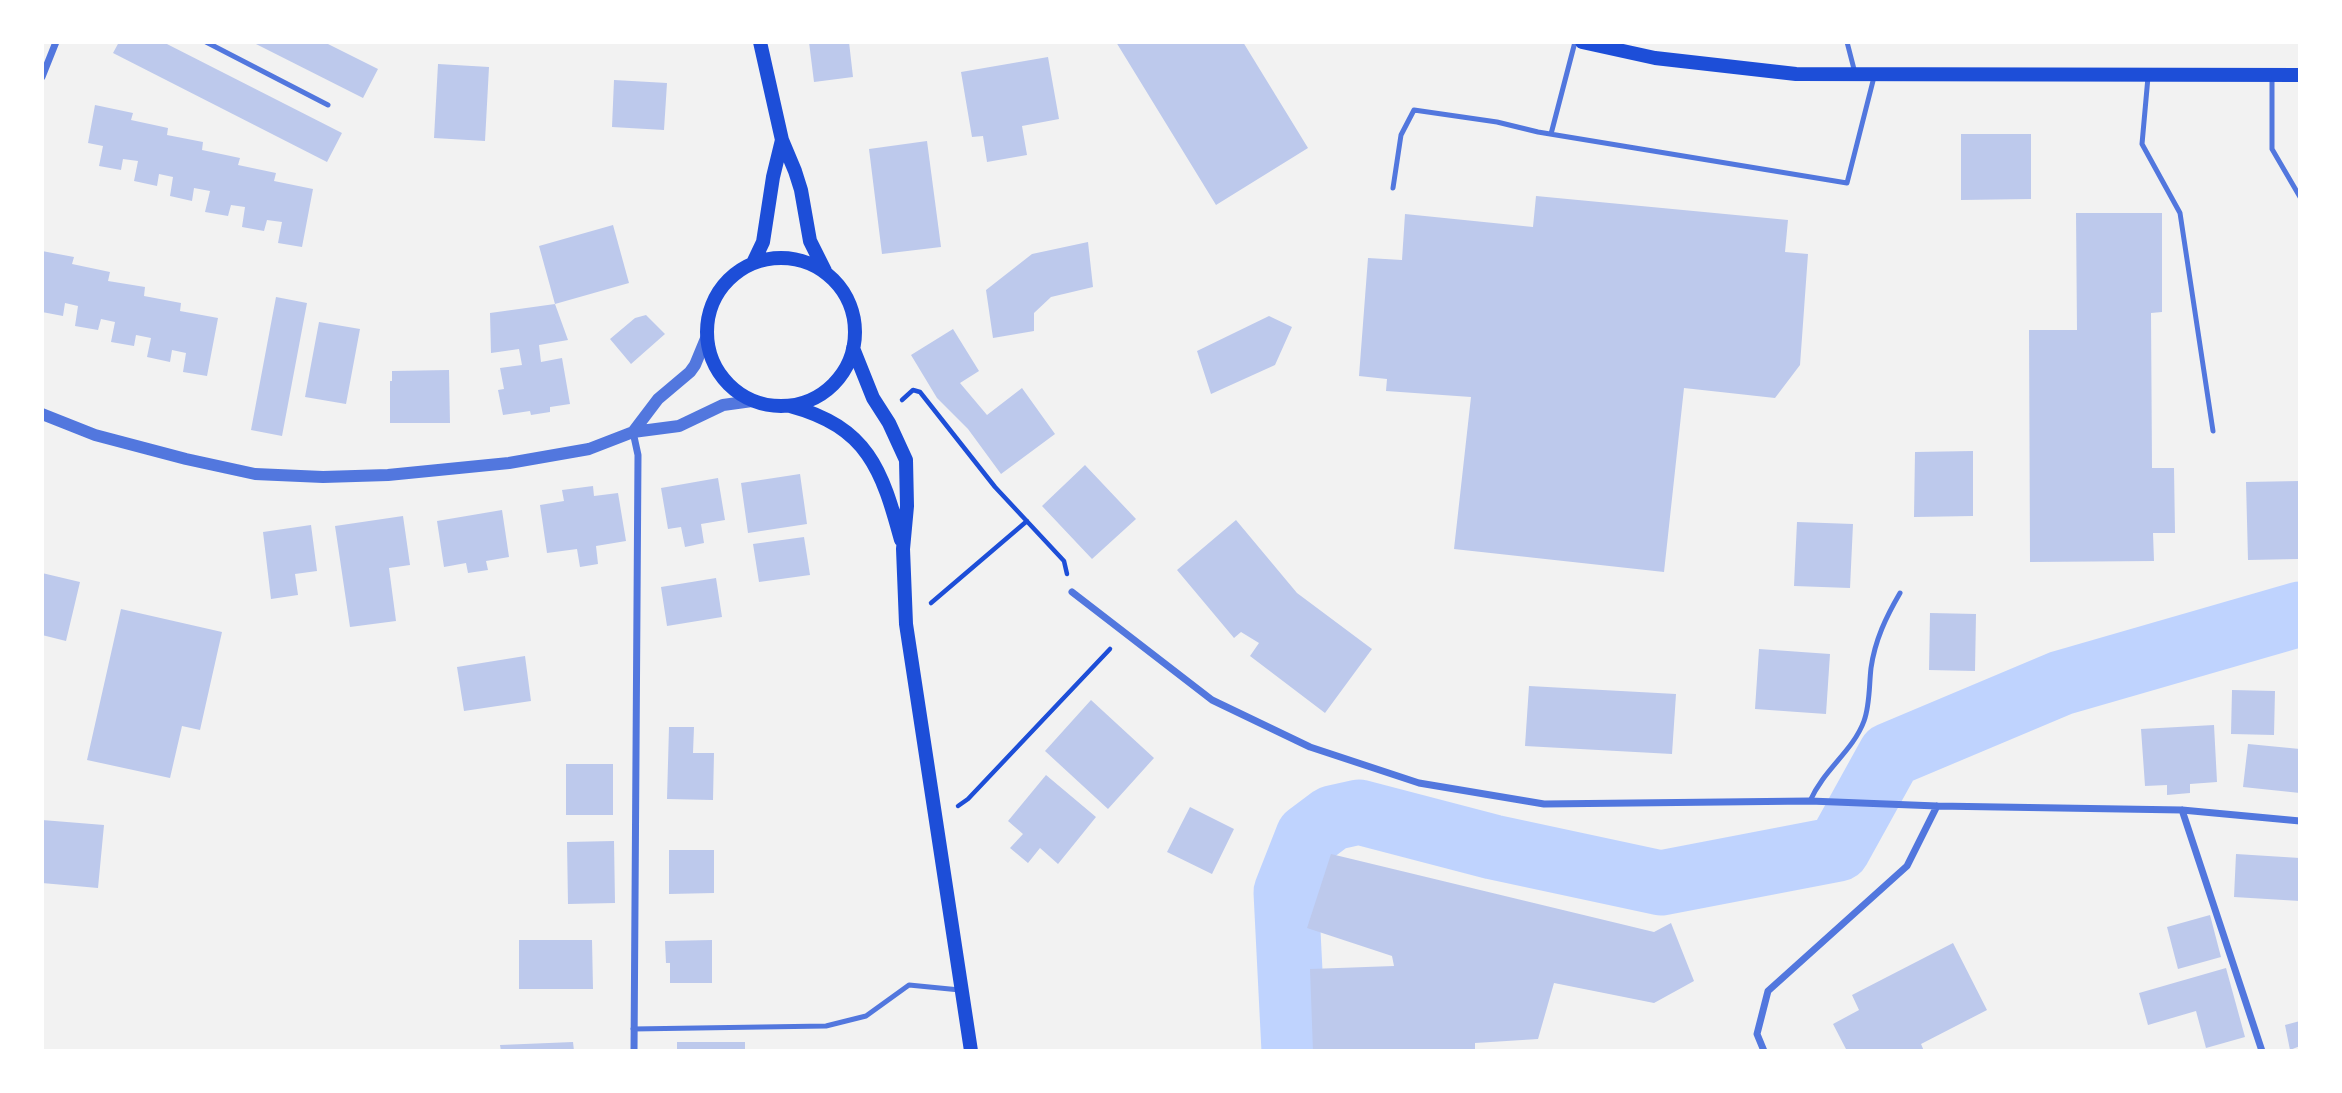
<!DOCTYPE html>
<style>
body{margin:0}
#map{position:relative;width:2342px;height:1093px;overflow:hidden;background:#f2f2f2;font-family:Roboto,sans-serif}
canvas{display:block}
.frame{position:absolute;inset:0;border:44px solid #fff;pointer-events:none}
</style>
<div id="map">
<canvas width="2342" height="1093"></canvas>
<div class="frame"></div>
</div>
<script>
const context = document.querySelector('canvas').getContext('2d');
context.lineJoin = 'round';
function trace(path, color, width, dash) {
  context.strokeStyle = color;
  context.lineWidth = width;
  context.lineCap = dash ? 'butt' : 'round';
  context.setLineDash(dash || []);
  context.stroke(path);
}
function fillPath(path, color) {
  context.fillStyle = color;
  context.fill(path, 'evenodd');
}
const river = new Path2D(`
 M1294,1051L1286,892L1308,836L1332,818L1359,812L1493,847L1661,883L1838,849L1890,755L2061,683L2300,614`);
const building = new Path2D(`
 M119,42H163L342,133L327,162L113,53Z
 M252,42H324L378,69L363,98Z
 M809,42H849L853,77L814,82Z
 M1116,42H1243L1308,148L1216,205Z
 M1048,57L1059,119L1022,126L1027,155L987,162L983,136L972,137L961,72Z
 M438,64L489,67L485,141L434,138Z
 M614,80L667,83L664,130L612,127Z
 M95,105L133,113L131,120L168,128L167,135L203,142L202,150L240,158L238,165L276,173L274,181L313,189L302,247L278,243L282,222L267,220L264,231L242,227L245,207L231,205L228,216L205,212L210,191L194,188L192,201L170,196L173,177L159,174L157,186L134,181L138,161L123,159L121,170L99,166L103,146L88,143Z
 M1961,134H2031V199L1961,200Z
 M927,141L941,247L882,254L869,149Z
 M1536,196L1788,220L1785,252L1808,254L1800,365L1775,398L1684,388L1664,572L1454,549L1471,397L1386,391L1387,379L1359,376L1368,258L1402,260L1405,214L1533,227Z
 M2076,213H2162V312L2151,313L2152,468H2174L2175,533H2153L2154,561L2030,562L2029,330H2077Z
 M613,225L629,283L555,304L568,340L539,345L541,362L562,358L570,404L550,407V412L531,415L530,411L503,415L498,390L504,389L500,368L522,365L519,349L491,353L490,313L555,304L539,246Z
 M1088,242L1093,287L1051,297L1034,313V331L993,338L986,290L1032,254Z
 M42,251L74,257L72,264L110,272L108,281L145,287L144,296L181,303L180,311L218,318L207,376L183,372L186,353L172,350L170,362L147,357L151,338L136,335L134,346L111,342L115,322L101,319L98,330L75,326L78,306L65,303L63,316L42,312Z
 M276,297L307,303L282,436L251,430Z
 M646,315L665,334L631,364L610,339L635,318Z
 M1269,316L1292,327L1275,365L1211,394L1197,351Z
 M319,322L360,329L346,404L305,397Z
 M953,329L979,371L960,383L987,415L1022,388L1055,434L1001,474L968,429L937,398L911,355Z
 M449,370L450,423H390V381H392V371Z
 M1973,451V516L1914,517L1915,452Z
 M1085,465L1136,519L1092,559L1042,506Z
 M800,474L807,524L748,533L741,483Z
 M718,478L725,520L701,524L704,543L685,547L681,527L668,529L661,488Z
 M2300,481L2298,559L2248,560L2246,482Z
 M593,486L594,496L618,493L626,541L596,546L598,564L580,567L577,549L547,553L540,505L564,501L562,490Z
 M502,510L509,557L486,561L488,570L468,573L466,563L444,567L437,521Z
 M403,516L410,565L389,568L396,621L350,627L335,526Z
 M1236,520L1297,593L1372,649L1325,713L1250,656L1259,643L1241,632L1234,638L1177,570Z
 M1797,522L1853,524L1850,588L1794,586Z
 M311,525L317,571L295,574L298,595L271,599L263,532Z
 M804,537L810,575L759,582L753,544Z
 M42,573L80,582L66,641L42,635Z
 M716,578L722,617L667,626L661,587Z
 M121,609L222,632L200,730L182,726L170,778L87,760Z
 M1930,613L1976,614L1975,671L1929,670Z
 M1759,649L1830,654L1826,714L1755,709Z
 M525,656L531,701L464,711L457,667Z
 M1529,686L1676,694L1672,754L1525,746Z
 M2232,690L2275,691L2274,735L2231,734Z
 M1091,700L1154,758L1108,809L1045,751Z
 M2214,725L2217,782L2190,784V793L2167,795V785L2145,786L2141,729Z
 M669,727H694L693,753H714L713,800L667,799Z
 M2248,744L2300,749V793L2243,787Z
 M566,764H613V815H566Z
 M1046,775L1096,817L1058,864L1040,848L1028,863L1010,848L1023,834L1008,821Z
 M1190,807L1234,829L1212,874L1167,852Z
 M42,820L104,825L98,888L42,883Z
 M614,841L615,903L568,904L567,842Z
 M669,850H714V893L669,894Z
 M1331,854L1654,932L1671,923L1694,981L1654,1003L1554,983L1538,1039L1475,1043V1051H1313L1310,969L1394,966L1392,956L1307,928Z
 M2236,854L2300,858V901L2234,897Z
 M2210,915L2221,957L2178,969L2167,927Z
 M519,940H592L593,989H519Z
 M712,940V983H670V963H666L665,941Z
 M1953,943L1987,1010L1921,1044L1924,1051H1847L1833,1024L1859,1010L1852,995Z
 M2226,968L2245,1037L2206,1048L2196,1011L2148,1025L2139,993Z
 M2300,1021V1046L2290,1050L2285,1025Z
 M573,1042L574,1051H501L500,1045Z
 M677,1042H745V1051H677Z`);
const path = new Path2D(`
 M902,400L913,390L920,392L995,487L1064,561L1067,574
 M931,603L1027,521
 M958,806L968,799L1110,649`);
const service = new Path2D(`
 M206,42L328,105
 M1847,42L1855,73
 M2148,77L2142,144L2180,213L2213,431
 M2272,78V149L2300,197
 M1551,134L1575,42
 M1393,188L1401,135L1414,110L1497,122L1538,132L1847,183L1874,77
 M1810,801C1824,769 1853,751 1864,721C1870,705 1869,685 1871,668C1875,640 1886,617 1900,593
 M633,1029L826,1026L866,1016L909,985L960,990`);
const minor = new Path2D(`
 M42,77L56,42
 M633,432L638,455L634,1051
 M1072,592L1212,700L1310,747L1419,783L1544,804L1810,801L1937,806L2182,810L2300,821
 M2182,810L2262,1051
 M1764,1051L1757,1034L1768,991L1907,866L1937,806`);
const tertiary = new Path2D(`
 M42,414L95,435L186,459L255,474L323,477L388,475L509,463L589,449L633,432L679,426L723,405L752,401
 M633,432L658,399L690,372L695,365L707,336`);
const secondary = new Path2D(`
 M760,42L782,140L795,171L801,190L810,241L825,271
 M1582,42L1655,58L1796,74L2300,75
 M707 332a74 74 0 1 1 148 0a74 74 0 1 1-148 0Z
 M753,263L763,242L773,177L782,140
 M853,348L873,398L889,423L906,460L907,506L903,549L906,624L971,1051
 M790,406C868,427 882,470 901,540`);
trace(river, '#bfd3fe', 65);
fillPath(building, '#bdc9ec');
trace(path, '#1d4ed8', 4.5);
trace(service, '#5277de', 5);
trace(minor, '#5277de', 7);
trace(tertiary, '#5277de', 12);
trace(secondary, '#1d4ed8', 14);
</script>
